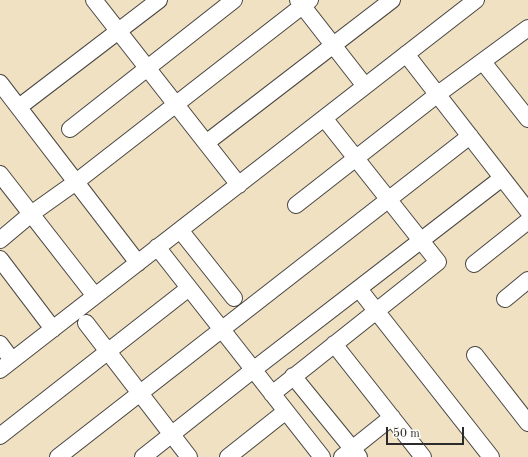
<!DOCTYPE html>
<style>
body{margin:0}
#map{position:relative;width:528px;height:457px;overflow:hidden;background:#f0e1c3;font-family:"Old Standard TT",serif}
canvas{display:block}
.scale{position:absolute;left:386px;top:427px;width:78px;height:18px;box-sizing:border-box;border:2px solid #2b2b2b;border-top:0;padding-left:5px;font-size:12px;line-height:14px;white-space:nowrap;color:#2b2b2b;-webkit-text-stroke:3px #fdfcf7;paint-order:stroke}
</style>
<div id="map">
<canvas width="528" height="457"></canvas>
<div class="scale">50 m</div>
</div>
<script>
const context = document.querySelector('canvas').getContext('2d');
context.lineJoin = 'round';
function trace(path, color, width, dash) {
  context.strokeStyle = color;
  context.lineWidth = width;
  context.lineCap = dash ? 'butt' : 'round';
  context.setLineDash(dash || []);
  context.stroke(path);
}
const minor = new Path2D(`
 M94,0L239,185
 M298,0L365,86
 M406,54L528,211
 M483,62L528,119
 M0,83L138,263
 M19,107L159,0
 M70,129L234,0
 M206,143L392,0
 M0,174L95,296
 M296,205L438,94L528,28
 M180,230L234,298
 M0,240L31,214L76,182L310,0
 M157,247L322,457
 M0,259L53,329
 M474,264L528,221
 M359,289L491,457
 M505,299L528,280
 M86,323L189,457
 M0,344L12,360
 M334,344L423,457
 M475,355L528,423
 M0,370L476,0
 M293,376L359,457
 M272,394L438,262L324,118
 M0,436L189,288
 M58,457L470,136
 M143,457L253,370L502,178
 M228,457L286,411
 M342,457L392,417`);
trace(minor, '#494642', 18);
trace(minor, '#fff', 16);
</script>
